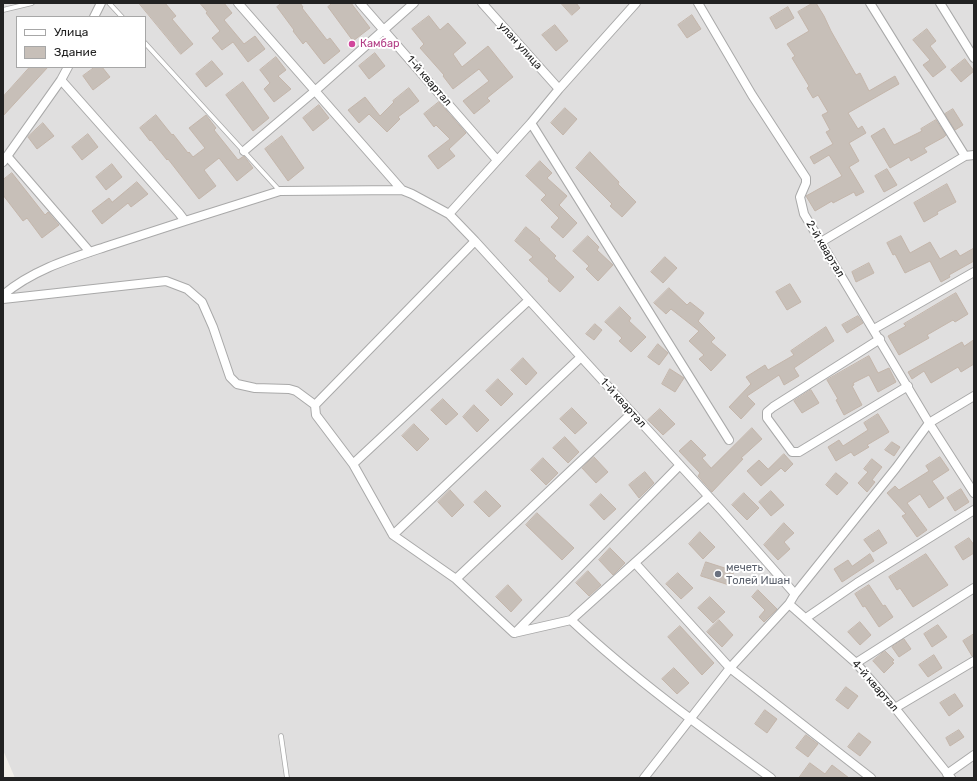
<!DOCTYPE html>
<meta charset="utf-8">
<style>
body{margin:0}
#map{position:relative;width:977px;height:781px;overflow:hidden;background:#f2efe9;font-family:Rubik,sans-serif}
canvas{display:block}
.frame{position:absolute;inset:0;border:4px solid #222;pointer-events:none}
.legend{position:absolute;left:16px;top:16px;width:130px;height:52px;box-sizing:border-box;background:#fff;border:1px solid #a7a7a7;margin:0;padding:5px 7px;list-style:none;font-size:12px;color:#222}
.legend li{display:flex;align-items:center;gap:8px;height:20px}
.legend b{width:20px;border:1px solid #a7a7a7}
</style>
<div id="map">
<canvas width="977" height="781"></canvas>
<div class="frame"></div>
<ul class="legend">
<li><b style="height:5px;background:#fff"></b>Улица</li>
<li><b style="height:11px;background:#c7bfb8"></b>Здание</li>
</ul>
</div>
<script>
const context = document.querySelector('canvas').getContext('2d');
context.lineJoin = 'round';
function fillPath(path, color) {
  context.fillStyle = color;
  context.fill(path, 'evenodd');
}
function trace(path, color, width, dash) {
  context.strokeStyle = color;
  context.lineWidth = width;
  context.lineCap = dash ? 'butt' : 'round';
  context.setLineDash(dash || []);
  context.stroke(path);
}
function label(font, color, halo, rows, align = 'center') {
  context.font = font + ' Rubik,sans-serif';
  context.lineWidth = 4;
  context.setLineDash([]);
  context.textBaseline = 'middle';
  context.strokeStyle = halo;
  context.fillStyle = color;
  for (const [text, x, y, turn = 0] of rows) {
    context.save();
    context.translate(x, y);
    context.rotate((+turn || 0) * Math.PI / 180);
    context.textAlign = isNaN(turn) ? turn : align;
    if (halo) context.strokeText(text, 0, 0);
    context.fillText(text, 0, 0);
    context.restore();
  }
}
const residential = new Path2D(`
 M3,3H974V778H15L3,750ZM17,17H145V67H17Z`);
const building = new Path2D(`
 M139,3H165L176,16L172,19L193,44L181,54Z
 M200,3H224L232,13L224,20L244,44L255,36L265,49L248,62L233,42L222,50L212,38L220,31L206,13L207,12Z
 M282,3H300L303,7L302,8L327,40L330,38L340,51L324,64L306,41L303,44L293,31L294,30L277,7Z
 M333,3H351L370,28L353,41L328,7Z
 M561,3H576L580,8L572,15Z
 M813,3H816L824,16L831,31L856,75L860,73L869,91L895,76L899,84L848,113L858,129L862,126L866,133L849,143L859,161L849,167L864,192L856,196L854,192L833,203L832,201L815,211L806,196L842,176L829,155L814,164L810,157L833,144L826,132L830,130L822,115L828,112L818,95L813,98L807,88L809,86L792,58L795,56L787,44L809,31L798,12Z
 M788,7L794,18L776,29L770,18Z
 M692,15L701,29L687,38L678,25Z
 M429,16L440,30L448,23L466,43L453,54L462,67L488,46L513,77L487,98L490,101L474,114L463,101L489,81L479,69L453,89L443,76L444,75L420,48L424,44L412,29Z
 M555,25L568,41L556,51L542,35Z
 M927,29L936,41L930,46L946,67L933,77L923,65L930,60L913,40Z
 M375,53L385,66L369,79L359,66Z
 M276,57L286,70L278,76L291,89L274,102L264,89L270,83L260,70Z
 M965,59L974,71L961,82L951,70Z
 M212,61L223,74L206,87L196,74Z
 M30,67H48L3,116V97Z
 M95,67H102L110,77L93,90L83,76Z
 M243,82L269,118L253,131L226,95Z
 M409,88L419,101L398,117L400,119L387,132L369,114L359,123L348,110L365,97L380,116L394,102L393,101Z
 M439,102L466,133L449,149L455,156L438,169L428,156L450,139L436,125L434,127L424,114Z
 M319,105L329,118L313,131L303,118Z
 M565,108L577,119L563,135L551,123Z
 M953,109L963,125L955,130L945,114Z
 M156,115L172,135L173,134L188,153L189,152L193,157L205,148L189,128L206,115L216,128L214,130L238,160L244,156L253,168L237,181L219,158L204,170L216,186L199,199L168,159L167,160L151,140L150,141L140,128Z
 M936,120L946,135L944,137L924,148L927,152L911,161L909,157L890,168L871,136L884,128L894,145L922,131L921,129Z
 M43,123L54,136L37,149L28,137Z
 M88,134L98,147L82,160L72,147Z
 M282,136L304,168L288,181L265,149Z
 M590,152L619,182L618,184L636,202L622,217L610,206L612,204L576,168Z
 M540,161L552,173L547,178L567,196L559,205L577,223L563,238L551,227L559,218L541,200L546,195L526,176Z
 M112,164L122,177L106,190L96,177Z
 M887,169L897,185L884,192L875,176Z
 M12,173L45,215L48,212L59,225L42,238L27,218L23,221L3,195V180Z
 M137,182L148,194L131,207L128,203L102,224L92,211L109,198L112,202Z
 M947,184L956,202L937,212L938,214L924,222L914,203Z
 M526,227L540,239L539,240L556,256L554,258L574,277L560,292L548,281L549,279L529,260L533,257L515,241Z
 M588,236L599,247L597,250L613,265L598,281L586,269L589,266L573,251Z
 M901,236L910,253L930,242L940,259L956,250L960,256L974,248V261L949,275L950,277L941,282L930,261L905,273L895,254L893,255L887,243Z
 M665,257L677,268L663,283L651,272Z
 M869,263L874,273L856,282L852,272Z
 M790,284L801,302L787,310L776,292Z
 M669,288L687,305L690,302L704,313L698,321L715,338L711,342L726,355L711,371L699,359L704,355L689,341L699,331L671,309L666,314L654,303Z
 M956,293L968,314L955,322L953,320L927,335L929,338L899,355L888,336L906,326L904,324Z
 M620,307L631,318L629,321L646,337L631,352L619,341L622,338L605,322Z
 M858,316L863,323L847,333L842,325Z
 M595,324L602,330L594,340L586,334Z
 M826,327L834,341L794,368L799,376L784,385L779,375L747,396L755,404L741,419L729,407L751,384L746,377L765,365L768,370L794,355L791,351Z
 M974,340V364L961,372L958,367L931,383L924,371L912,379L908,372L962,342L964,346Z
 M658,344L668,353L659,365L648,357Z
 M869,356L878,373L889,368L896,382L878,392L869,375L853,383L854,385L852,386L862,405L844,415L836,400L838,399L827,380Z
 M523,358L537,373L526,385L511,370Z
 M670,369L684,378L675,392L662,384Z
 M498,379L513,394L501,406L486,391Z
 M811,390L819,403L802,413L794,401Z
 M443,399L458,414L446,425L431,410Z
 M474,405L489,420L477,432L463,417Z
 M572,408L587,423L575,434L560,419Z
 M660,409L675,424L663,435L648,420Z
 M878,414L889,432L867,445L869,447L854,456L851,452L836,461L828,447L839,440L843,446L868,430L864,423Z
 M414,424L429,439L417,451L402,436Z
 M752,428L762,439L741,458L743,459L712,492L698,476L700,473L679,451L691,440L706,455L702,458L711,468Z
 M565,437L579,452L568,463L553,448Z
 M892,442L900,447L894,456L885,450Z
 M784,454L793,464L785,472L781,468L761,486L747,471L759,460L768,469Z
 M594,457L608,472L596,483L582,468Z
 M940,457L949,470L932,481L944,498L929,508L920,494L907,503L927,530L917,537L902,516L906,514L887,493L895,486L899,490L929,471L926,466Z
 M543,458L558,473L546,485L531,470Z
 M872,459L882,467L872,480L875,482L867,492L858,483L868,472L864,469Z
 M645,472L654,483L639,498L629,485Z
 M836,473L848,483L837,495L826,485Z
 M961,489L969,502L955,511L947,498Z
 M450,490L464,505L452,517L438,502Z
 M486,491L501,506L489,517L474,502Z
 M771,491L784,505L771,516L759,502Z
 M744,493L759,508L747,520L732,505Z
 M601,494L616,509L604,520L590,505Z
 M537,513L574,548L562,560L526,525Z
 M784,523L794,533L784,542L790,549L778,560L764,545Z
 M879,530L887,543L873,552L864,540Z
 M700,532L715,547L703,559L689,544Z
 M969,538L974,545V553L963,560L955,547Z
 M610,548L625,563L613,575L599,560Z
 M870,554L874,561L842,582L834,569L848,560L852,566Z
 M926,554L948,585L913,607L900,588L897,590L889,577Z
 M706,562L734,571L729,585L701,576Z
 M588,571L601,585L589,596L576,583Z
 M678,573L693,588L681,599L666,584Z
 M508,585L522,600L511,612L496,597Z
 M869,585L883,606L885,605L893,617L879,627L865,606L863,607L855,594Z
 M758,590L777,609L764,622L759,617L765,610L752,597Z
 M710,597L725,612L713,623L698,608Z
 M719,620L733,635L722,647L707,632Z
 M860,622L871,635L860,645L848,632Z
 M938,625L947,637L932,647L924,634Z
 M680,626L714,663L702,675L668,637Z
 M974,634V656H972L963,641Z
 M904,639L911,649L899,657L892,647Z
 M885,651L894,660L892,662L894,663L884,673L873,661Z
 M934,655L942,668L928,677L919,665Z
 M674,668L689,683L677,694L662,679Z
 M846,687L858,696L848,709L836,700Z
 M955,694L963,706L949,716L940,703Z
 M765,710L777,719L767,733L755,724Z
 M959,730L964,737L950,746L946,738Z
 M859,733L871,742L860,756L848,747Z
 M806,735L818,744L808,757L796,748Z
 M810,763L825,774L832,765L849,778H799Z`);
const service = new Path2D(`
 M109,3L122,17
 M3,10L32,3
 M145,43L280,191
 M281,736L287,778`);
const minor = new Path2D(`
 M238,3L402,190
 M360,3L497,160
 M482,3L559,89
 M698,3L752,95L806,178V183L800,197L804,214L929,423L974,493
 M870,3L965,156L974,155
 M940,3L974,58
 M94,17L101,3
 M68,67L61,80L179,213L185,221L280,191L402,190L412,194L449,214L475,241L722,511L795,594
 M531,123L729,440
 M244,151L316,90L414,3
 M7,156L90,252
 M3,162L61,80
 M449,214L531,123L559,89L636,3
 M475,241L315,405L316,415L353,464L393,535L456,579L514,633L571,620C633,678 702,728 771,778
 M821,242L965,156
 M3,295C33,270 69,259 105,247C132,238 158,230 185,221
 M3,299L166,281L187,289L202,302L213,327L230,377L237,384L255,388L289,389L296,391L315,405
 M874,329L974,272
 M880,339L773,407L767,412V418L792,452H799L908,386
 M353,464L529,300
 M393,535L581,357
 M635,563L730,668L871,778
 M456,579L632,413
 M789,604L856,663L895,708L951,778
 M806,618L857,583L974,510
 M571,620L708,497
 M515,633L680,465
 M856,663L974,588
 M895,708L974,661
 M947,774L974,755
 M644,778L730,668L789,604L795,594L896,468L929,423L974,396`);
const markers = [
 [352,44,4,"#d1479c"],
 [718,574,4,"#6b7280"]
];
const hotelNames = [
 ["Камбар",360,44]
];
const streetNames = [
 ["улан улица",520,46,48],
 ["1-й квартал",429,81,49],
 ["2-й квартал",825,249,59],
 ["1-й квартал",623,403,48],
 ["4-й квартал",875,686,49]
];
const worshipNames = [
 ["мечеть",726,568],
 ["Толей Ишан",726,581]
];
fillPath(residential, '#e0dfdf');
fillPath(building, '#c7bfb8');
trace(building, '#c4b6ab', 1);
trace(service, '#a9a9a9', 5.5);
trace(minor, '#a9a9a9', 10);
trace(service, '#fff', 4);
trace(minor, '#fff', 8);
for (const [x, y, r, color] of markers) {
  const dot = new Path2D();
  dot.arc(x, y, r, 0, 2 * Math.PI);
  context.fillStyle = color;
  context.fill(dot);
  trace(dot, '#fff', 1.5);
}
label('11px', '#b23c85', '#fff', hotelNames, 'left');
label('11px', '#222', '#fff', streetNames);
label('11px', '#5b616d', '#fff', worshipNames, 'left');
</script>
